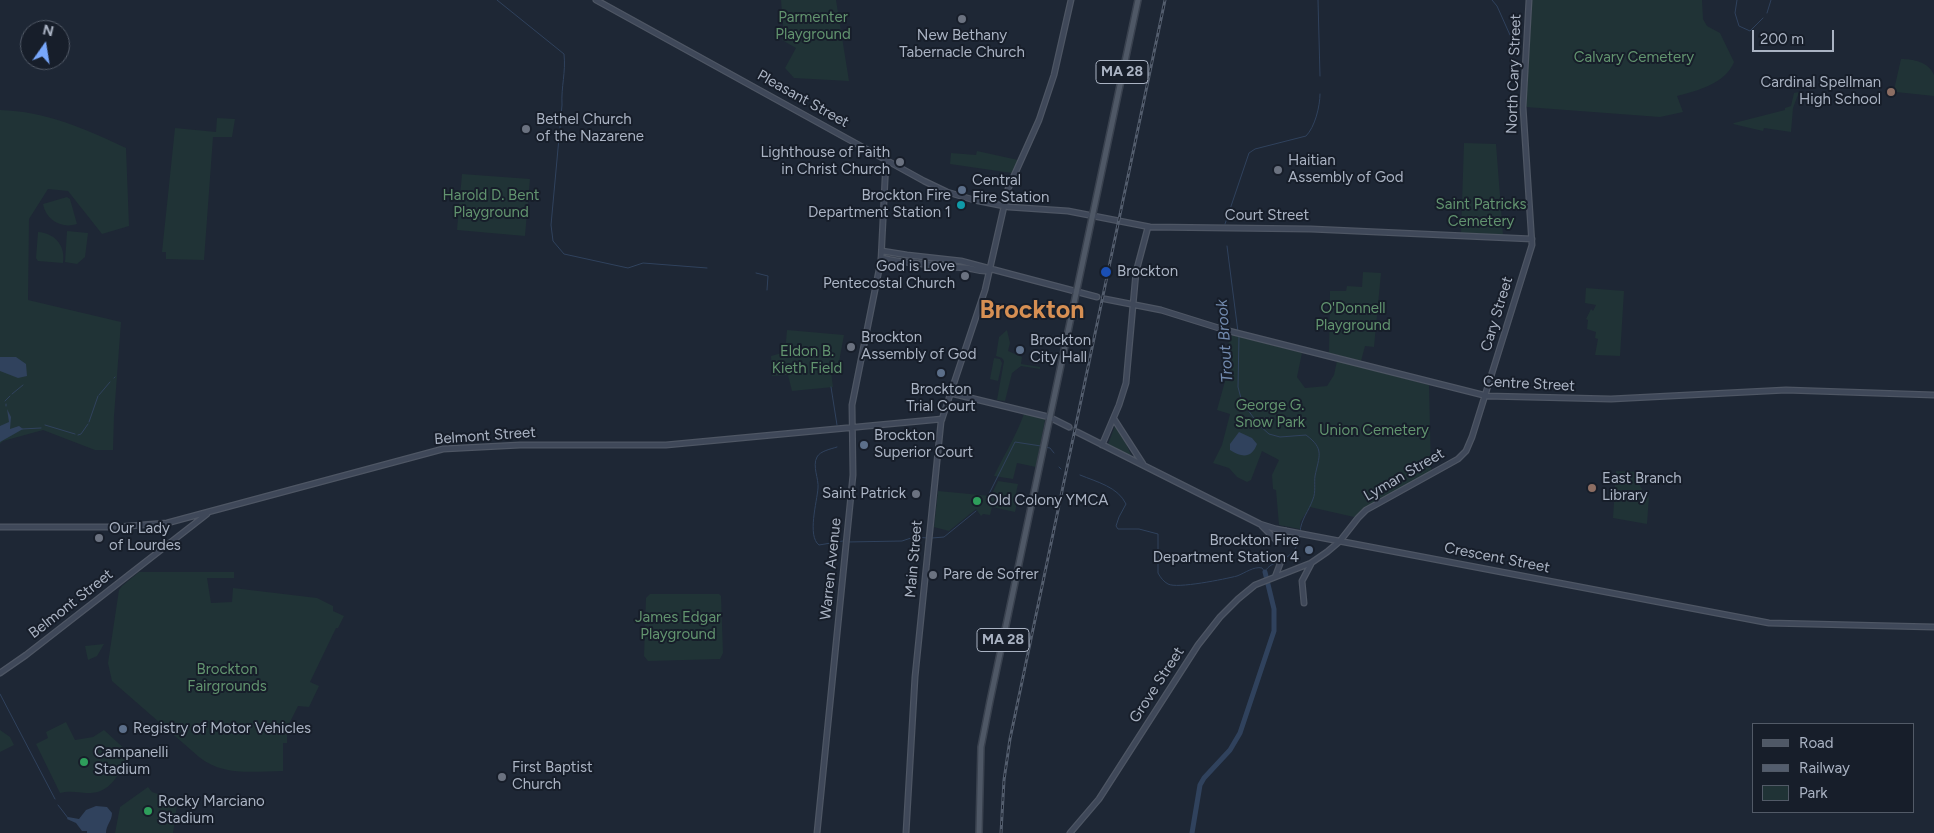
<!DOCTYPE html>
<style>
body{margin:0}
#map{position:relative;width:1934px;height:833px;overflow:hidden;background:#1e2735;font-family:Figtree,sans-serif}
canvas{display:block}
.legend{position:absolute;left:1752px;top:723px;width:162px;height:90px;box-sizing:border-box;background:#171e2a;border:1px solid #525a67;margin:0;padding:6px 9px;list-style:none;font-size:15px;color:#aab3c3}
.legend li{display:flex;align-items:center;gap:10px;height:25px}
.legend b{width:25px;border:1px solid #525a67}
.north{position:absolute;left:20px;top:20px;width:50px;height:50px;box-sizing:border-box;background:#171e2a;border:1px solid #525a67;border-radius:50%;rotate:13deg;font-size:14px;font-weight:700;line-height:20px;text-align:center;color:#aab3c3}
.north::after{content:'';display:block;margin:auto;width:18px;height:22px;background:#78a7fb;clip-path:polygon(50% 0,100% 100%,50% 72%,0 100%)}
.scale{position:absolute;left:1752px;top:30px;width:82px;height:22px;box-sizing:border-box;border:2px solid #aab3c3;border-top:0;padding-left:6px;font-size:15px;line-height:18px;white-space:nowrap;color:#aab3c3;-webkit-text-stroke:4px #171e2a;paint-order:stroke}
</style>
<div id="map">
<canvas width="1934" height="833"></canvas>
<ul class="legend">
<li><b style="height:6px;background:#4f5866"></b>Road</li>
<li><b style="height:6px;background:#535d6d"></b>Railway</li>
<li><b style="height:14px;background:#203336"></b>Park</li>
</ul>
<div class="north">N</div>
<div class="scale">200 m</div>
</div>
<script>
const context = document.querySelector('canvas').getContext('2d');
context.lineJoin = 'round';
function fillPath(path, color) {
  context.fillStyle = color;
  context.fill(path, 'evenodd');
}
function trace(path, color, width, dash) {
  context.strokeStyle = color;
  context.lineWidth = width;
  context.lineCap = dash ? 'butt' : 'round';
  context.setLineDash(dash || []);
  context.stroke(path);
}
function label(font, color, halo, rows, align = 'center') {
  context.font = font + ' Figtree,sans-serif';
  context.lineWidth = 4;
  context.setLineDash([]);
  context.textBaseline = 'middle';
  context.strokeStyle = halo;
  context.fillStyle = color;
  for (const [text, x, y, turn = 0] of rows) {
    context.save();
    context.translate(x, y);
    context.rotate((+turn || 0) * Math.PI / 180);
    context.textAlign = isNaN(turn) ? turn : align;
    if (halo) context.strokeText(text, 0, 0);
    context.fillText(text, 0, 0);
    context.restore();
  }
}
const green = new Path2D(`
 M781,0H836L849,81L794,78L785,68L796,48L782,40L784,38Z
 M1532,0H1702L1703,19L1707,26L1720,33L1734,62C1726,83 1697,91 1677,96L1683,112L1660,117L1526,107Z
 M1901,59C1913,59 1929,62 1934,75C1934,81 1934,90 1934,96L1896,92L1894,90Z
 M1799,92L1793,108L1791,132L1764,128L1763,131L1733,124L1734,123L1785,110V108L1791,106L1794,93Z
 M0,110C45,111 86,129 126,148L129,226L102,234L68,191L48,189L29,219L28,300L121,322L114,416L113,450H95L43,430L3,441L0,444Z
 M217,118L235,119L232,137H213L204,260L166,259V252H162L175,128L216,132Z
 M1464,143L1496,144L1503,235L1461,233Z
 M977,151L1018,160L1012,173L950,164L951,153L976,155Z
 M462,174L530,179L525,236L457,230Z
 M67,197L70,199L77,224C61,229 46,220 43,204Z
 M67,231L88,233L85,257L77,264L65,262Z
 M38,232C55,233 66,246 63,263L38,261L36,258Z
 M1363,272L1381,273L1374,347L1365,346L1361,361L1329,353L1330,291H1346L1347,286L1362,287Z
 M1586,288L1624,291L1620,356L1595,355L1598,339L1595,338L1596,332L1587,329L1588,320L1586,319L1591,309L1593,311L1596,305L1585,303Z
 M787,330L844,335L838,367L830,365L833,387L792,391L788,375L772,376L771,356L785,352Z
 M1007,330L1010,343L1008,351L1022,357L1021,364L1040,367V369L1021,366L1012,373L1005,401L997,400L1004,361L1002,358L996,356L999,337Z
 M1233,335L1302,353L1297,377L1305,388L1327,386L1334,375L1337,361L1429,385L1431,471L1381,499L1354,517L1310,507L1300,522V529L1279,525L1276,490L1273,489L1272,475L1279,460L1262,451L1251,480L1247,482L1237,477L1229,468L1213,463L1222,445L1230,414L1217,410L1227,374L1229,337Z
 M994,358L1000,359L1002,363L998,381L990,379Z
 M1024,414L1044,418L1045,420L1036,467L1017,463L1013,479L994,476C1004,455 1016,436 1024,414Z
 M1115,426L1123,437L1132,457L1108,444Z
 M1616,471L1641,472L1640,486L1642,489L1641,496H1644V499L1649,497L1647,524L1613,518Z
 M998,481L1018,484L1016,493L1019,494L1015,512L992,507L990,515L983,514L981,516L976,509L949,531L934,527L938,491L991,496Z
 M139,572H234V578H207L211,603L232,602L233,588L317,598L333,606V611L344,616L338,628H336L310,682L319,686L309,707L298,706L287,728V743H283V771C254,771 224,777 199,757L112,681L108,663L119,590L122,586Z
 M650,594H719L721,596L723,653L720,659L648,661L644,656L646,598Z
 M104,644L97,656L88,660L85,646Z
 M66,722L75,740L93,737L104,730L128,752C122,769 113,792 91,793C81,793 70,790 60,793L36,744L48,738L46,732Z
 M0,730L10,737L14,745L0,752Z
 M148,787L152,792L161,795L169,804L177,805L173,833H115L120,807Z`);
const water = new Path2D(`
 M0,357H16L26,364L27,376L18,378L0,371Z
 M7,409L11,417L10,429L19,426L23,429L0,442V426L9,422Z
 M1239,432L1252,438L1257,444C1252,458 1242,458 1230,450V444Z
 M96,806L107,807L112,813C112,821 106,825 106,833H87V831H82L76,823L67,819L68,817L79,819L86,810Z`);
const stream = new Path2D(`
 M497,0L564,54C566,73 561,86 562,105L551,225L553,241L564,254L628,268L643,263L707,268
 M1318,0L1320,76
 M1492,0L1497,6L1510,35
 M1737,0L1735,13L1739,26L1750,31L1763,18
 M1767,13L1771,0
 M1225,224L1249,153L1255,149L1306,136C1315,127 1320,106 1320,94
 M1227,246L1238,332
 M756,273L768,276L767,290
 M1239,336L1238,387L1242,402L1259,425L1269,434L1280,437L1306,435C1325,449 1319,456 1315,476C1314,483 1316,492 1313,499C1309,511 1301,519 1300,532
 M114,378L115,377
 M831,387L837,425
 M12,394L23,385
 M99,395L110,382
 M5,401L10,396
 M6,404V406
 M89,422L98,396
 M45,425L75,434
 M22,429L41,428
 M78,435L81,434L88,424
 M837,447C831,449 820,451 817,457C812,466 819,479 818,488C817,502 807,536 819,545L843,541
 M1045,447L1050,448L1054,453
 M1059,467L1061,469
 M1080,475C1097,482 1118,487 1126,504L1119,517L1116,526L1118,529H1139L1158,534V573C1160,577 1164,582 1168,584C1177,589 1225,579 1237,576C1245,573 1254,566 1262,568L1265,572C1271,558 1294,565 1300,536
 M989,494L1015,442L1041,446
 M932,538L944,537L976,511
 M847,542L902,541L914,537L928,538
 M0,694L55,799
 M58,805L68,818`);
const river = new Path2D(`
 M1192,833L1200,785L1204,778L1230,750L1240,733L1274,631V609L1265,572`);
const secondaryTunnel = new Path2D(`
 M1069,427L1077,432`);
const secondary = new Path2D(`
 M596,0L924,181L947,192L974,200L1009,207L1068,211L1150,227L1311,229L1532,239
 M882,251L907,255L961,261L1097,297
 M881,258C910,264 938,266 967,268C975,269 983,273 991,270
 M1105,299L1161,310L1225,330L1487,396L1611,399L1786,390L1934,395
 M950,393L1049,417L1069,427
 M1114,419L1143,464
 M1077,432L1260,524L1276,529L1769,623L1934,627
 M1102,445L1119,405L1126,383L1136,272L1148,227
 M1262,526L1276,540L1286,531
 M0,527H117L167,523L443,449L520,445H666L942,419
 M1275,577L1280,564
 M1304,603L1302,581L1311,564
 M0,673L26,655L207,514
 M817,833L853,475L852,405L881,260L886,160
 M906,833L915,677L941,422L985,290L1008,189L1039,120L1054,75L1071,0
 M1070,833L1099,799L1198,645L1220,617L1238,599L1255,585L1311,563L1327,552L1340,541L1358,518L1366,510L1458,459L1466,451L1472,437L1532,245L1523,107L1529,0`);
const primary = new Path2D(`
 M979,833L981,747L990,701L1138,0`);
const rail = new Path2D(`
 M1001,833L1004,780L1010,739L1165,0`);
const markers = [
 [962,19,5,"#6b7280"],
 [1891,92,5,"#8d6e63"],
 [526,129,5,"#6b7280"],
 [900,162,5,"#6b7280"],
 [1278,170,5,"#6b7280"],
 [962,190,5,"#5c6f8a"],
 [961,205,5,"#0f9aa8"],
 [1106,272,6,"#1a4fb4"],
 [965,276,5,"#6b7280"],
 [851,347,5,"#6b7280"],
 [1020,350,5,"#5c6f8a"],
 [941,373,5,"#5c6f8a"],
 [864,445,5,"#5c6f8a"],
 [1592,488,5,"#8d6e63"],
 [916,494,5,"#6b7280"],
 [977,501,5,"#2e9e5b"],
 [99,538,5,"#6b7280"],
 [1309,550,5,"#5c6f8a"],
 [933,575,5,"#6b7280"],
 [123,729,5,"#5c6f8a"],
 [84,762,5,"#2e9e5b"],
 [502,777,5,"#6b7280"],
 [148,811,5,"#2e9e5b"]
];
const shields = [
 [1122,72,52],
 [1003,640,52]
];
const shieldNames = [
 ["MA 28",1122,72],
 ["MA 28",1003,640]
];
const parkNames = [
 ["Parmenter",813,18],
 ["Playground",813,35],
 ["Calvary Cemetery",1634,58],
 ["Harold D. Bent",491,196],
 ["Playground",491,213],
 ["Saint Patricks",1481,205],
 ["Cemetery",1481,222],
 ["O'Donnell",1353,309],
 ["Playground",1353,326],
 ["Eldon B.",807,352],
 ["Kieth Field",807,369],
 ["George G.",1270,406],
 ["Snow Park",1270,423],
 ["Union Cemetery",1374,431],
 ["James Edgar",678,618],
 ["Playground",678,635],
 ["Brockton",227,670],
 ["Fairgrounds",227,687]
];
const poiNames = [
 ["New Bethany",962,36,"center"],
 ["Tabernacle Church",962,53,"center"],
 ["Cardinal Spellman",1881,83,"right"],
 ["High School",1881,100,"right"],
 ["Bethel Church",536,120],
 ["of the Nazarene",536,137],
 ["Lighthouse of Faith",890,153,"right"],
 ["in Christ Church",890,170,"right"],
 ["Haitian",1288,161],
 ["Assembly of God",1288,178],
 ["Central",972,181],
 ["Fire Station",972,198],
 ["Brockton Fire",951,196,"right"],
 ["Department Station 1",951,213,"right"],
 ["God is Love",955,267,"right"],
 ["Pentecostal Church",955,284,"right"],
 ["Brockton",1117,272],
 ["Brockton",861,338],
 ["Assembly of God",861,355],
 ["Brockton",1030,341],
 ["City Hall",1030,358],
 ["Brockton",941,390,"center"],
 ["Trial Court",941,407,"center"],
 ["Brockton",874,436],
 ["Superior Court",874,453],
 ["East Branch",1602,479],
 ["Library",1602,496],
 ["Saint Patrick",906,494,"right"],
 ["Old Colony YMCA",987,501],
 ["Our Lady",109,529],
 ["of Lourdes",109,546],
 ["Brockton Fire",1299,541,"right"],
 ["Department Station 4",1299,558,"right"],
 ["Pare de Sofrer",943,575],
 ["Registry of Motor Vehicles",133,729],
 ["Campanelli",94,753],
 ["Stadium",94,770],
 ["First Baptist",512,768],
 ["Church",512,785],
 ["Rocky Marciano",158,802],
 ["Stadium",158,819]
];
const streetNames = [
 ["North Cary Street",1514,74,-88],
 ["Pleasant Street",803,99,29],
 ["Court Street",1267,216],
 ["Cary Street",1497,314,-73],
 ["Centre Street",1529,384,3],
 ["Belmont Street",485,436,-4],
 ["Lyman Street",1404,475,-30],
 ["Crescent Street",1497,558,11],
 ["Main Street",914,559,-85],
 ["Warren Avenue",831,569,-84],
 ["Belmont Street",71,604,-38],
 ["Grove Street",1157,685,-57]
];
const waterNames = [
 ["Trout Brook",1225,341,-94]
];
const townNames = [
 ["Brockton",1032,311]
];
fillPath(green, '#203336');
fillPath(water, '#30425d');
trace(stream, '#30425d', 1);
trace(river, '#30425d', 5);
trace(secondaryTunnel, '#333c4a', 4.5, [4.5, 2]);
trace(secondary, '#4e5664', 7);
trace(primary, '#3a424f', 8);
trace(secondary, '#3f4859', 4.5);
trace(primary, '#4f5866', 5);
trace(rail, '#535d6d', 3);
trace(rail, '#171e2a', 1, [4]);
for (const [x, y, r, color] of markers) {
  const dot = new Path2D();
  dot.arc(x, y, r, 0, 2 * Math.PI);
  context.fillStyle = color;
  context.fill(dot);
  trace(dot, '#171e2a', 2);
}
for (const [x, y, w] of shields) {
  const box = new Path2D();
  box.roundRect(x - w / 2, y - 11.5, w, 23, 4);
  context.fillStyle = '#171e2a';
  context.fill(box);
  trace(box, '#aab3c3', 1);
}
label('bold 14px', '#aab3c3', null, shieldNames);
label('15px', '#62946f', '#171e2a', parkNames);
label('15px', '#aab3c3', '#171e2a', poiNames, 'left');
label('15px', '#aab3c3', '#171e2a', streetNames);
label('italic 16px', '#7189ad', '#171e2a', waterNames);
label('bold 25px', '#d68f53', '#171e2a', townNames);
</script>
